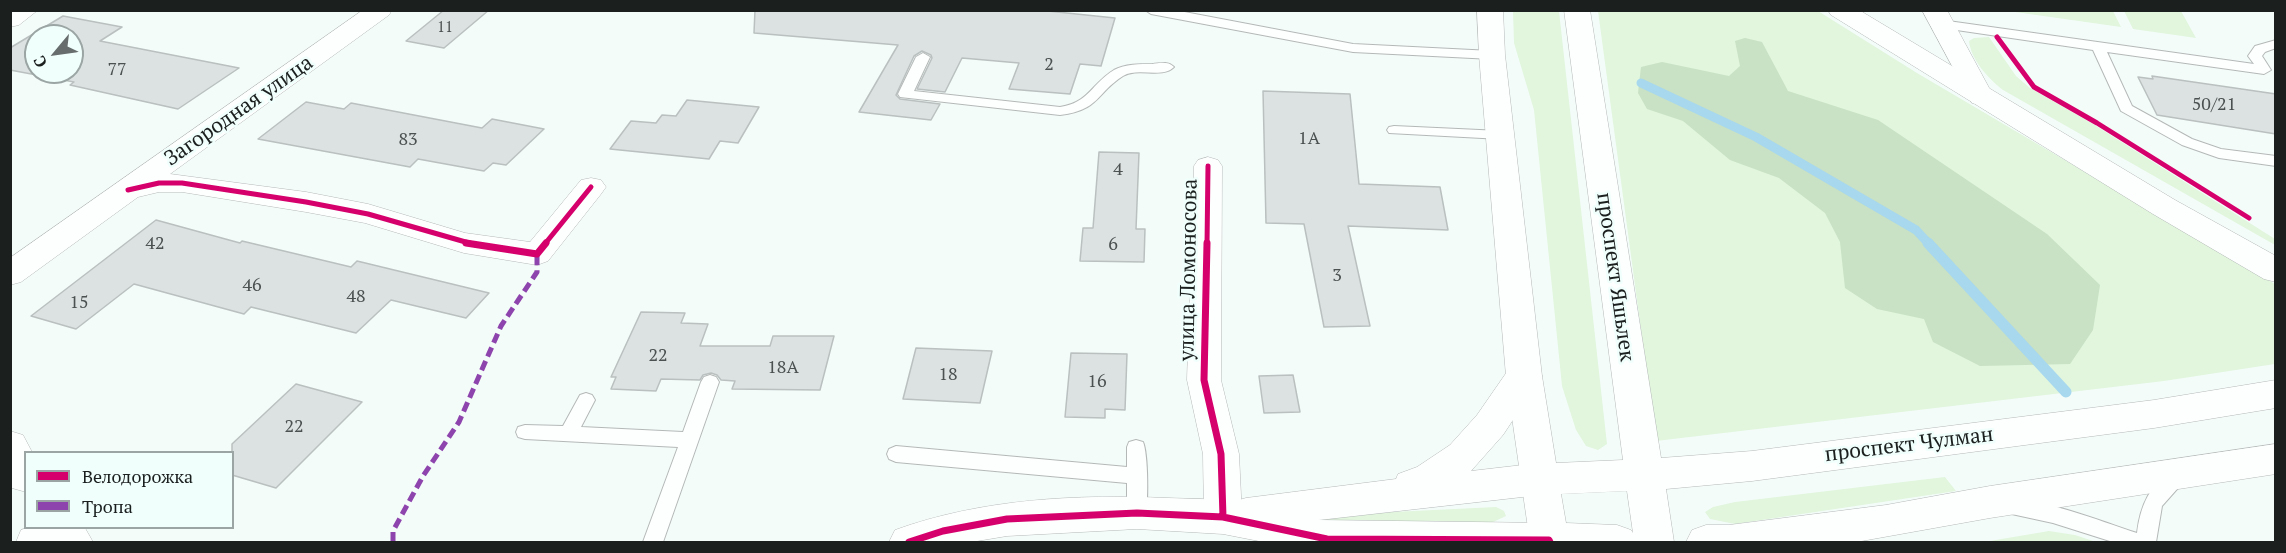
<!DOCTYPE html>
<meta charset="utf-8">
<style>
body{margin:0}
#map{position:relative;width:2286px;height:553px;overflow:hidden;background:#f4fcfa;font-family:"PT Serif",serif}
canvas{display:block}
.frame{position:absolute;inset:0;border:12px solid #1b201f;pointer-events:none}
.legend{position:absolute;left:24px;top:451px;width:210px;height:78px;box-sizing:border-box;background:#f0fffc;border:2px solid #9ba6a4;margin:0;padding:8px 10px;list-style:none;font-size:18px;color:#1b201f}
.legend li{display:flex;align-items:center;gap:12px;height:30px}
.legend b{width:30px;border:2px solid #9ba6a4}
.north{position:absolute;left:24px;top:24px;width:60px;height:60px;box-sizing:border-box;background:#f0fffc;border:2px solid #9ba6a4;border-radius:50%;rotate:241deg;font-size:16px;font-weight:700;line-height:24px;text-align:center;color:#1b201f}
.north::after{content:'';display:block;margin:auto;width:21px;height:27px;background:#676d6c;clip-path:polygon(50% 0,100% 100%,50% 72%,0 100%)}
</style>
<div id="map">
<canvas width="2286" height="553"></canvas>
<div class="frame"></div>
<ul class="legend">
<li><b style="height:8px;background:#d6006c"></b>Велодорожка</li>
<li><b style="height:8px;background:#8e44ad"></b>Тропа</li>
</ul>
<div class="north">С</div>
</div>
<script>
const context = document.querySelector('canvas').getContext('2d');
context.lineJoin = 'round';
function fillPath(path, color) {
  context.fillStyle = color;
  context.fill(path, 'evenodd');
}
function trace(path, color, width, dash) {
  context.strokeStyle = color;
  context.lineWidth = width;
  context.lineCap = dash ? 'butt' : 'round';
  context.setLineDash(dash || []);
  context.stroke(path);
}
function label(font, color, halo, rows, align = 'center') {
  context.font = font + ' "PT Serif",serif';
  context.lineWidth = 5;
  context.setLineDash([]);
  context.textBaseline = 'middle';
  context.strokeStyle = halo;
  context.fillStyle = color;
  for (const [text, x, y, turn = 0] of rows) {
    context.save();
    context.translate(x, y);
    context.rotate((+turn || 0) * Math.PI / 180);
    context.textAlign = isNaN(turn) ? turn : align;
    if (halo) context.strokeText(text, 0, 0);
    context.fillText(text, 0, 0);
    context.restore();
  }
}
const green = new Path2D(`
 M1513,11H1559L1607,444L1598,450L1586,446L1576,430L1562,386L1534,110L1514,43Z
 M1598,11H1818L1917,73L2275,284V364L2164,381L1656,441Z
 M2008,11H2113L2121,27Z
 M2124,11H2181L2196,38L2133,29Z
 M1989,37L2016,76L2030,88L2093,124L2275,239V245L2003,90C1988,78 1971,60 1969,41L1974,38Z
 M1945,477L1956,491L1735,524L1710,519L1705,512L1713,507L1735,502Z
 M1496,507L1504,511L1506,516L1491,523L1360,525L1299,520L1330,515Z
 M2049,531L2075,535L2096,542H1984Z`);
const forest = new Path2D(`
 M1745,38L1762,42L1788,91L1878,120L2047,234L2100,285L2093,330L2070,364L1980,366L1933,342L1924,319L1877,309L1845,288L1840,242L1825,213L1779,178L1730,160L1683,121L1647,109L1638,93L1641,67L1662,62L1729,76L1740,66L1735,41Z`);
const streamFar1 = new Path2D(`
 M1641,83L1756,137L1916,230L1930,245`);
const stream = new Path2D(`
 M1928,243L2066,392`);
const building = new Path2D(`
 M444,10H489L444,48L406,41Z
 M755,10H1038L1115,18L1101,66L1080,64L1070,94L1009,89L1019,63L962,58L945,92L917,89L932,58L931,55L922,51L914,56L896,95L900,99L940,104L931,120L859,112L898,45L754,33Z
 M63,16L122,27L100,41L239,68L178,109L70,85L74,82L10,70V48ZM36,36H72V72H36Z
 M2152,76L2276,94V134L2157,115L2138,77L2153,79Z
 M1263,91L1350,94L1359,184L1440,187L1448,230L1348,226L1370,326L1324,327L1304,224L1266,223Z
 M687,100L759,107L738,143L720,141L709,159L610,149L631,121L656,123L662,115L676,116Z
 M306,102L344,109L351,103L482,128L492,119L544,129L506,165L493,163L484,171L418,159L410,167L258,139Z
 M1099,152L1139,153L1136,229H1145L1144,262L1080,261L1083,228H1093Z
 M156,220L240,243L242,241L351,267L357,261L489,293L466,318L391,300L356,333L251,307L244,314L134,284L76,329L31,316Z
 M641,312L685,313L681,323L708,324L700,346H770L773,336H834L820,390L732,389L735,381L721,380L717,375L711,373L703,375L700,380L661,379L656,391L611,389L616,377H611Z
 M916,348L992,351L980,403L903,399Z
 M1071,353L1127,354L1125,410L1105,409V418L1065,417Z
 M1293,375L1300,412L1264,413L1259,376Z
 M296,384L362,402L276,488L232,475V444Z`);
const service = new Path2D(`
 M1145,10H1174L1353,44L1492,51L1499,55L1492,59L1353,52L1151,14Z
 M1941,20L2254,64L2248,56L2255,46L2276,40V48L2265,52L2262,56L2271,70L2264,74L2107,52L2132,106L2192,139L2221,149L2276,156V166L2219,158L2182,145L2121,111L2093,50L1936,27L1934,24Z
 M923,53L930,57L914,91L1060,107C1089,103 1092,83 1114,70C1125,64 1140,64 1152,64C1160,63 1168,61 1174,67C1162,79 1138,67 1123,76C1095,94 1100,110 1060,115L900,97L898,94L916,57Z
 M1394,126L1501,131L1508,135L1501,139L1389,133L1387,130L1389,127Z
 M710,375L716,377L719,382L663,542H643L678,447L525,439L518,437L516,432L518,427L525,425L563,426L580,395L586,393L592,395L595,400L581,427L683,432L701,382L704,377Z
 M1136,440L1143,442C1148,453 1149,508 1144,519L1137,521L1130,519L1127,513V483L896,462L889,459L887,454L889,449L896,446L1127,467V447L1129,442Z
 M2176,471L2183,473L2186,479L2162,506L2156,542H2113L2053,523L2007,513L2004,507L2007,501C2030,493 2111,525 2137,533C2140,508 2150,480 2176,471Z`);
const minor = new Path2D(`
 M10,10H38L19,25L10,27Z
 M363,10H392L389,15L170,174L306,192L368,204L465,233L530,242L581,180L591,178L601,180L606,187L601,194L548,261L537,265L464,253L365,223L306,212L182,192H159L138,197L21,282L10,285V258Z
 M1922,10H1947L1994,97L1990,103L1981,105L1972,103Z
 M1208,157L1218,160L1222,166L1221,380L1239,454L1242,517L1236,528L1223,533L1210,528L1204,517L1203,454L1187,380L1194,166L1198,160Z
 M27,528H78L72,539L67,542H16L21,530Z`);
const tertiary = new Path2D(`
 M1524,363L1537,366L1542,376L1503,435L1471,471L1540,463L1554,468L1559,479L1554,490L1540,495L1319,520L1549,523L1563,528L1570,542H1264L1223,534L1137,529L1007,536L971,542H889L895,530C981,499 1076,494 1168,498C1189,499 1211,498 1232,502L1246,498L1396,479L1398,474L1417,467L1450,445L1477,415L1511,366Z
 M10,431L23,435L32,452H26V492L12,488L10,484Z
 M39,528H85L93,542H47Z`);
const secondary = new Path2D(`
 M1477,10H1503L1505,55L1542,376L1556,463L1623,460L1564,10H1590L1661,458L1752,451L2154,400L2276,380V408L2154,428L1752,481L1666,489L1674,542H1530L1506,376L1479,55ZM1627,491L1633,533L1631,530L1617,525L1566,523L1561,494Z
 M1828,10H1859L2175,200L2276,256V282L2264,279L2153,214L1831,15Z
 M2276,444V474L1990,518L1856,542H1686L1692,530L1706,525H1729L1886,505L1990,486Z`);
const quiet = new Path2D(`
 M393,542V531L423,476L459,422L501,326L537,272V254`);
const cyclewayFar1 = new Path2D(`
 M1997,37L2034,87L2097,123L2249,218
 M128,190L159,183H182L306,202L368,214L476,245
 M544,245L591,187
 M1207,245L1208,166`);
const cycleway = new Path2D(`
 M466,243L537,254L546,243
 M1207,243L1204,380L1221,454L1223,517
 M909,542L943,531L1007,519L1137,513L1223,517L1327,539L1549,540L1550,542`);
const farNumbernames = [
 ["11",445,28]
];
const numberNames = [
 ["2",1049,65],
 ["77",117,70],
 ["50/21",2214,105],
 ["1А",1309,139],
 ["83",408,140],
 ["4",1118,170],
 ["42",155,244],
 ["6",1113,245],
 ["3",1337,276],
 ["46",252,286],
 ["48",356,297],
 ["15",79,303],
 ["22",658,356],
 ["18А",783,368],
 ["18",948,375],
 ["16",1097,382],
 ["22",294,427]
];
const streetNames = [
 ["Загородная улица",239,111,-35],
 ["улица Ломоносова",1189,270,-89],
 ["проспект Яшьлек",1615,277,82],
 ["проспект Чулман",1909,445,-7]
];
fillPath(green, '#e1f6dd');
fillPath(forest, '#c9e1c4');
trace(streamFar1, '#a7d8ee', 9);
trace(stream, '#a7d8ee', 11);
fillPath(building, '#dce2e1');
trace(building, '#b9c0bf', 1.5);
trace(service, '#b4b9b8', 2);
trace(minor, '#b4b9b8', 1);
trace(tertiary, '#b4b9b8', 1);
trace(secondary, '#b4b9b8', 1);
fillPath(service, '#fdfffe');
fillPath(minor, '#fdfffe');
fillPath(tertiary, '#fdfffe');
fillPath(secondary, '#fdfffe');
trace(quiet, '#8e44ad', 5, [10, 5]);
trace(cyclewayFar1, '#d6006c', 5);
trace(cycleway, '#d6006c', 7);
label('15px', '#4b5050', null, farNumbernames);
label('18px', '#4b5050', null, numberNames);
label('21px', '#1b201f', '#f0fffc', streetNames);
</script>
